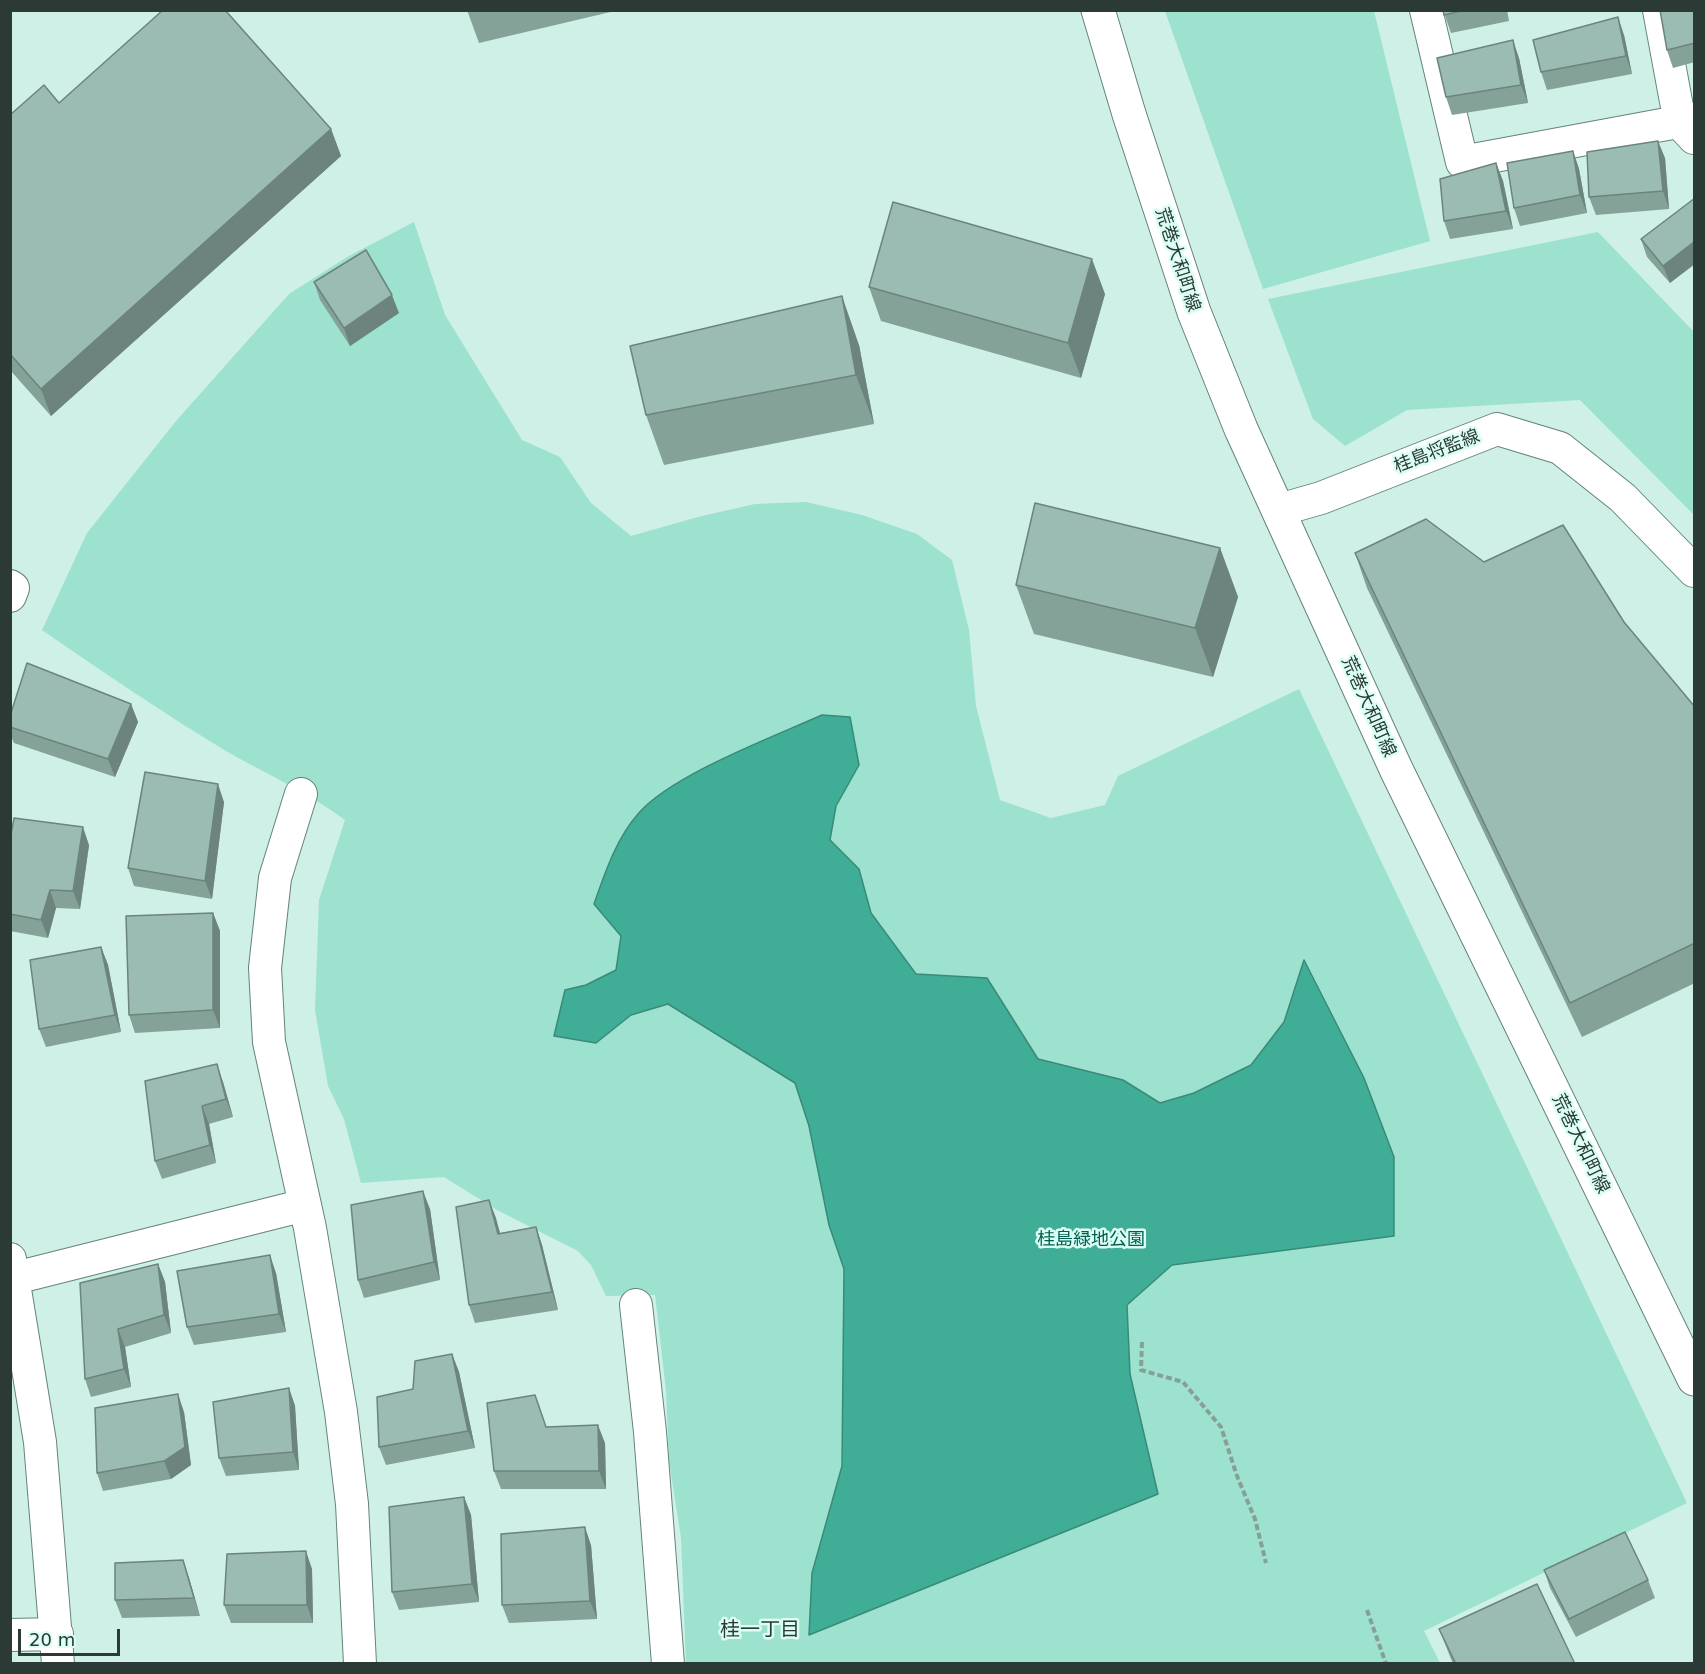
<!DOCTYPE html>
<meta charset="utf-8">
<style>
body{margin:0}
#map{position:relative;width:1705px;height:1674px;overflow:hidden;background:#cef0e7;font-family:"DejaVu Sans",sans-serif}
canvas{display:block}
.frame{position:absolute;inset:0;border:12px solid #2c3a36;pointer-events:none}
.scale{position:absolute;left:18px;top:1629px;width:102px;height:27px;box-sizing:border-box;border:3px solid #2c3a36;border-top:0;padding-left:8px;font-size:18px;line-height:21px;white-space:nowrap;color:#2c3a36;-webkit-text-stroke:4px #dbfef4;paint-order:stroke}
</style>
<div id="map">
<canvas width="1705" height="1674"></canvas>
<div class="frame"></div>
<div class="scale">20 m</div>
</div>
<script>
const context = document.querySelector('canvas').getContext('2d');
context.lineJoin = 'round';
function fillPath(path, color) {
  context.fillStyle = color;
  context.fill(path, 'evenodd');
}
function trace(path, color, width, dash) {
  context.strokeStyle = color;
  context.lineWidth = width;
  context.lineCap = dash ? 'butt' : 'round';
  context.setLineDash(dash || []);
  context.stroke(path);
}
function label(font, color, halo, rows, align = 'center') {
  context.font = font + ' "DejaVu Sans","Noto Sans JP",sans-serif';
  context.lineWidth = 5;
  context.setLineDash([]);
  context.textBaseline = 'middle';
  context.strokeStyle = halo;
  context.fillStyle = color;
  for (const [text, x, y, turn = 0] of rows) {
    context.save();
    context.translate(x, y);
    context.rotate((+turn || 0) * Math.PI / 180);
    context.textAlign = isNaN(turn) ? turn : align;
    if (halo) context.strokeText(text, 0, 0);
    context.fillText(text, 0, 0);
    context.restore();
  }
}
const green = new Path2D(`
 M1165,11H1374L1430,241L1263,289Z
 M414,222L445,315L522,440L560,457L591,503L631,536L698,517L755,504L806,502L862,515L917,534L952,560L969,630L976,706L1000,800L1051,818L1105,805L1118,776L1299,689L1687,1503L1424,1631L1440,1663H686L681,1538L669,1461L666,1390L655,1295L606,1296L591,1265L578,1251L497,1210L444,1177L361,1183L344,1119L328,1086L315,1010L319,900L345,820C308,792 266,774 226,751C163,713 103,672 42,630L87,533L176,421L289,294L347,257Z
 M1598,232L1694,332V515L1580,400L1407,410L1345,446L1313,419L1268,299Z`);
const water = new Path2D(`
 M822,715L850,717L859,765L836,806L830,840L859,869L871,913L916,974L987,978L1038,1059L1123,1080L1160,1103L1194,1093L1251,1065L1284,1022L1304,960L1364,1078L1394,1157V1236L1172,1265L1127,1305L1130,1374L1158,1494L809,1635L812,1573L842,1466L844,1269L829,1225L809,1126L795,1083L668,1004L631,1015L596,1043L554,1036L565,990L586,985L616,970L621,936L594,904C605,873 616,839 638,814C671,775 773,737 822,715Z`);
const path = new Path2D(`
 M1142,1342L1141,1370L1183,1382L1221,1427L1237,1476L1255,1519L1266,1563
 M1367,1610L1386,1664`);
const street = new Path2D(`
 M1426,10L1462,162L1694,119
 M1659,10L1680,123L1694,138
 M1279,510L1321,498L1497,429L1560,448L1623,498L1694,571
 M10,586L13,588L10,596
 M301,794L275,878L265,968L269,1042L310,1228L341,1412L352,1504L360,1664
 M10,1259L40,1442L58,1664
 M15,1278L305,1205
 M636,1305L650,1432L668,1664
 M10,1635L57,1634`);
const secondary = new Path2D(`
 M1098,10L1129,114L1194,312L1241,429L1396,769L1694,1379`);
const wall = new Path2D(`
 M467,10H619L479,43Z
 M1443,10H1507L1509,21L1451,33Z
 M1695,10V62L1673,68L1667,50Z
 M1624,35L1632,74L1547,90L1541,72Z
 M1519,58L1528,103L1452,115L1446,97Z
 M59,103L331,129L341,156L51,416L10,370V115Z
 M1573,151L1579,169L1587,213L1520,226L1514,208Z
 M1665,158L1669,209L1596,215L1589,197Z
 M1496,163L1503,181L1513,229L1450,239L1444,221Z
 M1695,198L1670,283L1647,257L1641,239Z
 M314,282L399,313L350,346L320,300Z
 M869,287L1105,294L1081,378L881,321Z
 M859,345L874,424L664,465L646,415Z
 M1220,548L1238,597L1213,677L1034,634L1016,585Z
 M1355,553L1484,562L1624,622L1695,707V983L1582,1037L1367,588Z
 M131,704L138,722L115,777L14,743L10,734V716Z
 M224,802L212,899L134,886L128,868Z
 M10,840L89,845L80,909L56,908L48,938L10,931Z
 M213,913L220,931V1028L135,1033L129,1015Z
 M101,947L108,965L121,1032L46,1047L39,1029Z
 M223,1082L233,1117L209,1124L216,1163L162,1179L155,1161Z
 M489,1200L500,1233L536,1227L542,1245L558,1310L475,1323L469,1305Z
 M430,1209L440,1280L364,1298L358,1280Z
 M158,1264L165,1282L171,1333L125,1347L131,1387L91,1397L85,1379Z
 M276,1273L286,1332L194,1345L187,1327Z
 M452,1354L459,1372L475,1448L386,1465L379,1447L413,1389Z
 M289,1388L295,1406L299,1470L226,1476L219,1458Z
 M184,1412L191,1465L171,1479L103,1491L97,1473Z
 M547,1427L605,1443L606,1489H501L494,1471Z
 M464,1497L471,1515L479,1602L399,1610L392,1592Z
 M591,1545L597,1619L509,1623L502,1605Z
 M183,1560L189,1578L200,1616L122,1618L115,1600Z
 M312,1569L313,1623H231L224,1605Z
 M1544,1570L1648,1580L1655,1598L1576,1637L1550,1588Z
 M1439,1629L1575,1664H1453Z`);
const shadedWall = new Path2D(`
 M1618,17L1624,35L1632,74L1626,56Z
 M1513,40L1519,58L1528,103L1521,85Z
 M331,129L341,156L51,416L41,389Z
 M1658,141L1665,158L1669,209L1663,191Z
 M1573,151L1579,169L1587,213L1580,195Z
 M1496,163L1503,181L1513,229L1506,211Z
 M1695,241V264L1670,283L1663,266Z
 M1092,259L1105,294L1081,378L1068,343Z
 M392,295L399,313L350,346L344,328Z
 M842,296L859,345L874,424L856,375Z
 M1220,548L1238,597L1213,677L1195,628Z
 M131,704L138,722L115,777L108,759Z
 M218,784L224,802L212,899L205,881Z
 M83,827L89,845L80,909L73,891Z
 M50,890L56,908L48,938L41,920Z
 M213,913L220,931V1028L213,1010Z
 M101,947L108,965L121,1032L115,1015Z
 M217,1064L223,1082L233,1117L226,1099Z
 M202,1106L209,1124L216,1163L210,1145Z
 M423,1191L430,1209L440,1280L434,1262Z
 M489,1200L496,1218L505,1252L498,1234Z
 M536,1227L542,1245L558,1310L552,1292Z
 M270,1255L276,1273L286,1332L279,1314Z
 M158,1264L165,1282L171,1333L164,1315Z
 M118,1329L125,1347L131,1387L124,1369Z
 M452,1354L459,1372L475,1448L468,1431Z
 M289,1388L295,1406L299,1470L293,1452Z
 M178,1394L184,1412L191,1465L171,1479L164,1461Z
 M598,1425L605,1443L606,1489L599,1471Z
 M464,1497L471,1515L479,1602L472,1584Z
 M585,1527L591,1545L597,1619L590,1601Z
 M306,1551L312,1569L313,1623L307,1605Z
 M183,1560L189,1578L200,1616L194,1598Z`);
const building = new Path2D(`
 M163,10H225L331,129L41,389L10,354V115L44,85L59,103Z
 M1443,10H1465L1444,15Z
 M1660,10H1695V43L1667,50Z
 M1618,17L1626,56L1541,72L1533,40Z
 M1513,40L1521,85L1446,97L1437,58Z
 M1658,141L1663,191L1589,197L1587,152Z
 M1573,151L1580,195L1514,208L1507,163Z
 M1496,163L1506,211L1444,221L1440,179Z
 M1695,198V241L1663,266L1641,239Z
 M893,202L1092,259L1068,343L869,287Z
 M366,250L392,295L344,328L314,282Z
 M842,296L856,375L646,415L630,346Z
 M1035,503L1220,548L1195,628L1016,585Z
 M1426,519L1484,562L1563,525L1624,622L1695,707V943L1570,1003L1355,553Z
 M27,663L131,704L108,759L10,727V716Z
 M145,772L218,784L205,881L128,868Z
 M14,818L83,827L73,891L50,890L41,920L10,914V840Z
 M213,913V1010L129,1015L126,916Z
 M101,947L115,1015L39,1029L30,960Z
 M217,1064L226,1099L202,1106L210,1145L155,1161L145,1081Z
 M423,1191L434,1262L358,1280L351,1205Z
 M489,1200L498,1234L536,1227L552,1292L469,1305L456,1207Z
 M270,1255L279,1314L187,1327L177,1271Z
 M158,1264L164,1315L118,1329L124,1369L85,1379L80,1283Z
 M452,1354L468,1431L379,1447L377,1397L413,1389L415,1361Z
 M289,1388L293,1452L219,1458L213,1402Z
 M178,1394L185,1447L164,1461L97,1473L95,1408Z
 M535,1395L546,1427L598,1425L599,1471H494L487,1403Z
 M464,1497L472,1584L392,1592L389,1507Z
 M585,1527L590,1601L502,1605L501,1534Z
 M1625,1532L1648,1580L1569,1619L1544,1570Z
 M306,1551L307,1605H224L227,1554Z
 M183,1560L194,1598L115,1600V1563Z
 M1537,1584L1575,1664H1456L1439,1629Z`);
const streetNames = [
 ["荒巻大和町線",1177,260,72],
 ["桂島将監線",1437,452,-21],
 ["荒巻大和町線",1368,707,66],
 ["荒巻大和町線",1580,1144,64]
];
const parkNames = [
 ["桂島緑地公園",1091,1240]
];
const neighbourhoodNames = [
 ["桂一丁目",760,1631]
];
fillPath(green, '#9de1cf');
fillPath(water, '#40ad96');
trace(water, '#3a8a79', 1.5);
trace(street, '#64837b', 34);
trace(secondary, '#64837b', 35);
trace(path, '#86a099', 4, [6, 3]);
trace(street, '#fff', 32);
trace(secondary, '#fff', 33);
fillPath(wall, '#85a299');
fillPath(shadedWall, '#6c847d');
fillPath(building, '#9bbcb2');
trace(building, '#6c847d', 1.5);
label('18px', '#2c3a36', '#dbfef4', streetNames);
label('18px', '#005e4e', '#dbfef4', parkNames);
label('20px', '#2c3a36', '#dbfef4', neighbourhoodNames);
</script>
